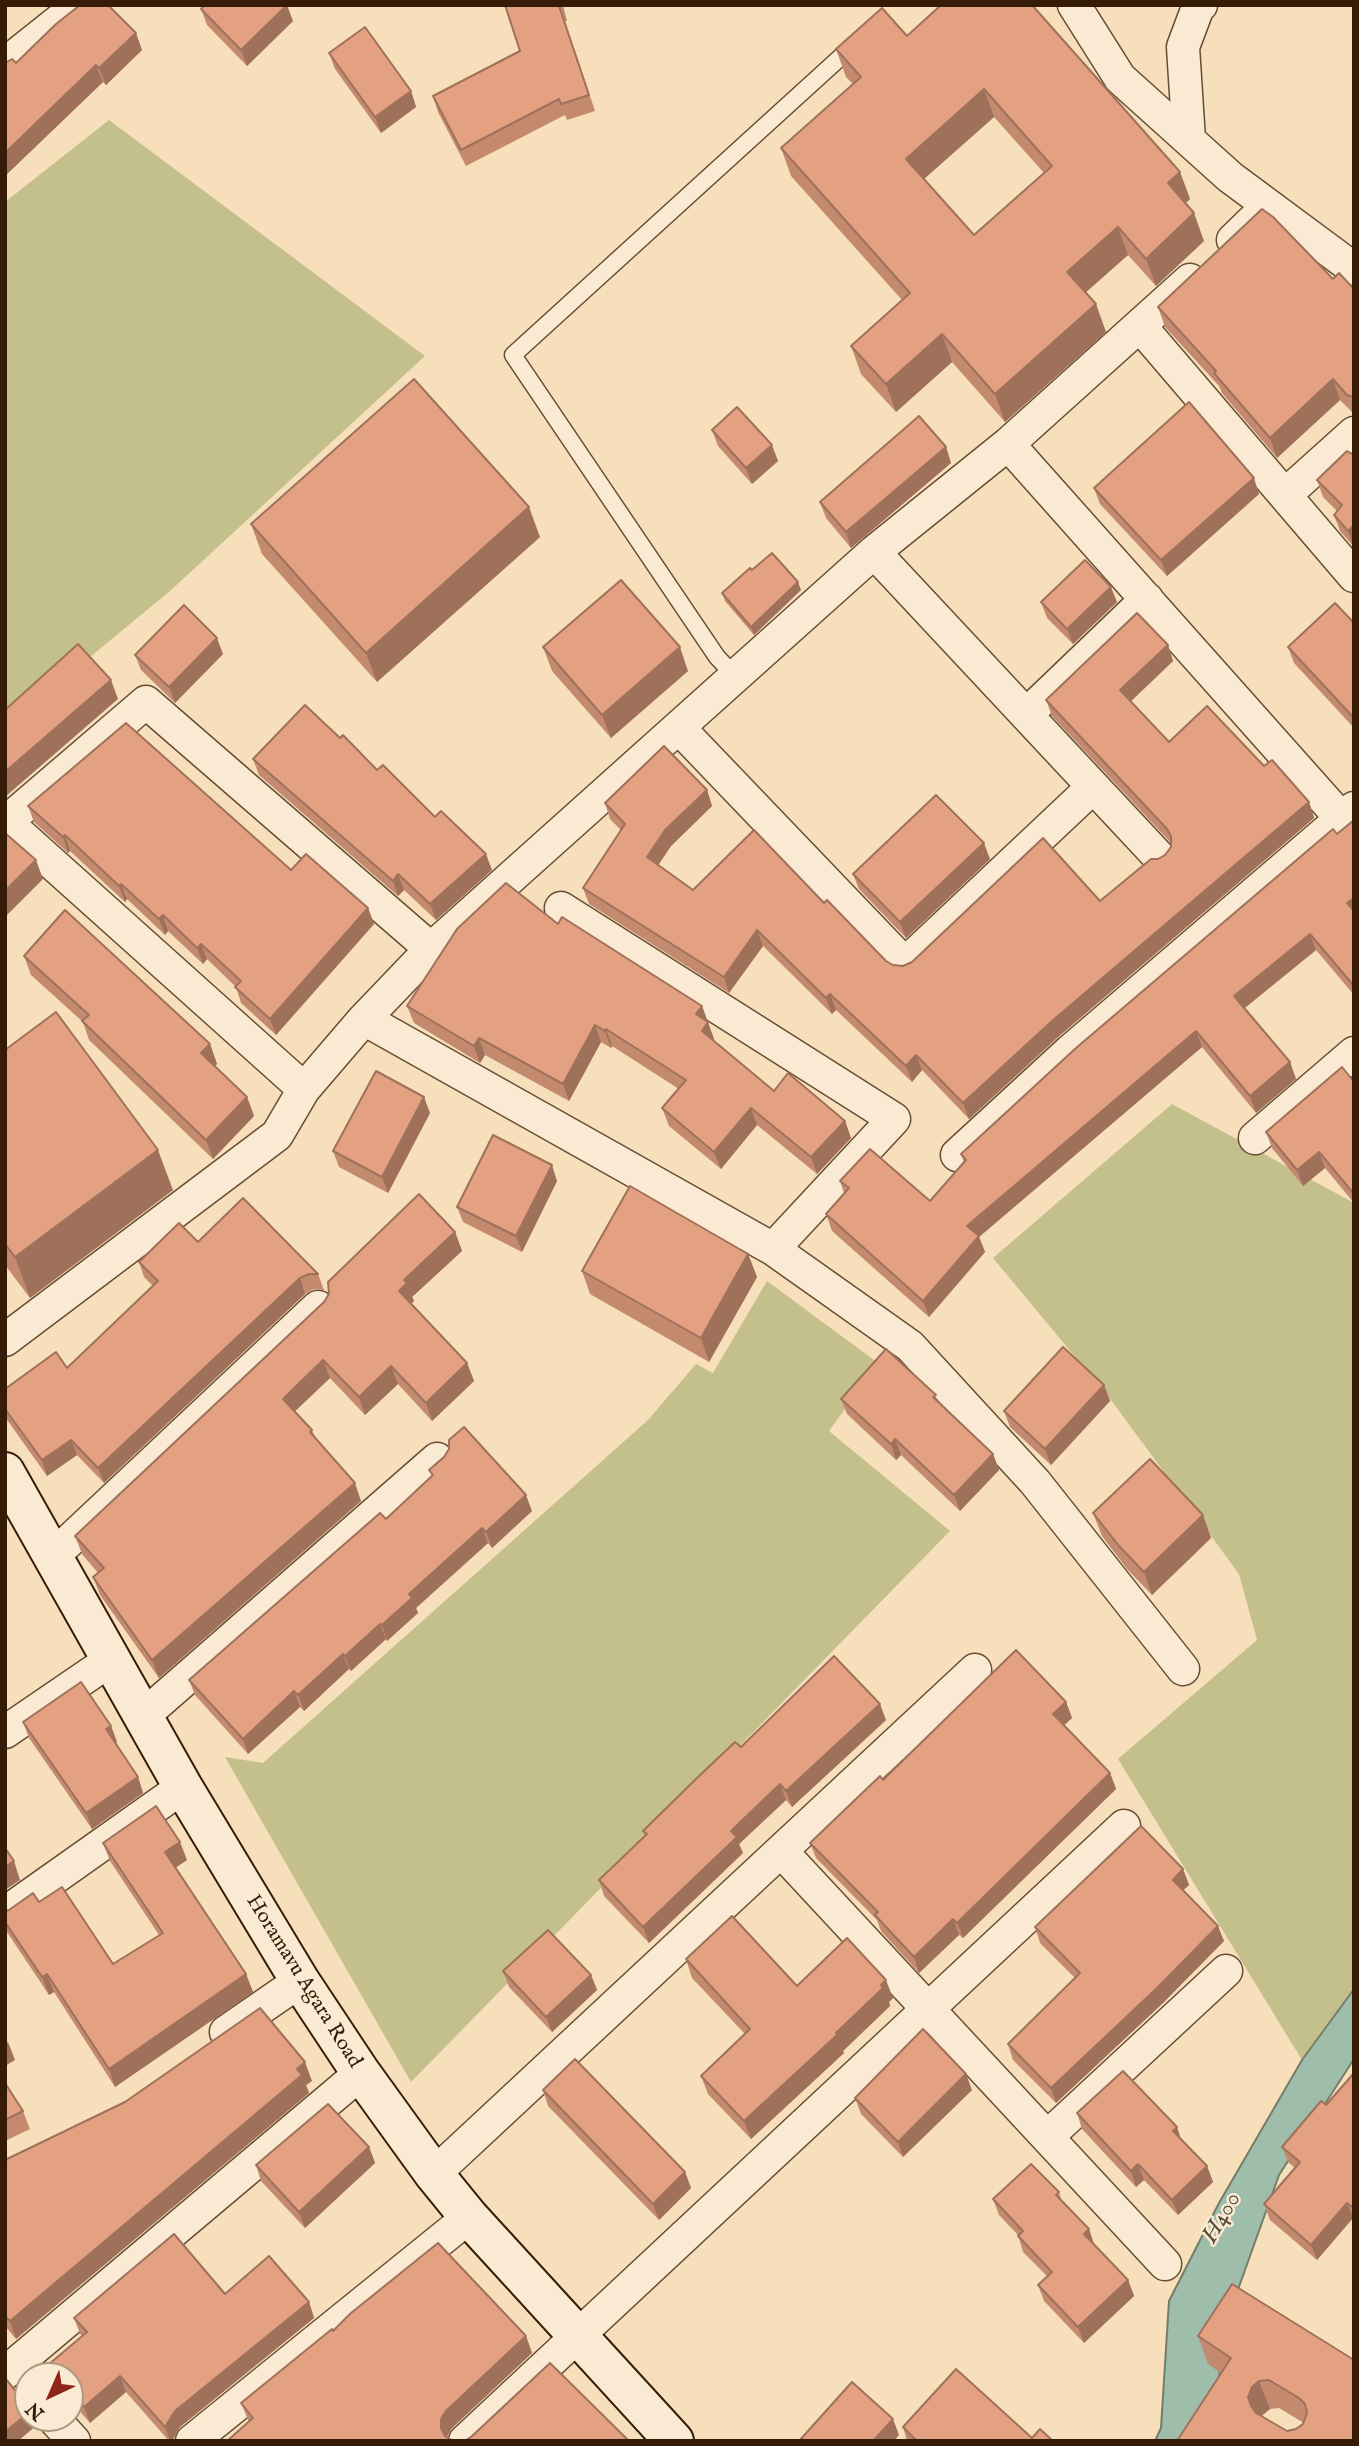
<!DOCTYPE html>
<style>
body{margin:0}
#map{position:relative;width:1359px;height:2446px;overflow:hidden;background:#f7dfbb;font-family:"IM FELL English",serif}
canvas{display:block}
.frame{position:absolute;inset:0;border:7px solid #361c06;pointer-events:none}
.north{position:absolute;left:14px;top:2362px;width:70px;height:70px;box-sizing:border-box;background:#faead3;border:2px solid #ac9881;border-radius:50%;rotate:224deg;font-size:19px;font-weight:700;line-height:28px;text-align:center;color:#361c06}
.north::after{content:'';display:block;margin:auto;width:24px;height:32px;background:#8f2418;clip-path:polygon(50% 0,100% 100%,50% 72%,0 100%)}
</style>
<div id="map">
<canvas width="1359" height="2446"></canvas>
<div class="frame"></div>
<div class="north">N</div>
</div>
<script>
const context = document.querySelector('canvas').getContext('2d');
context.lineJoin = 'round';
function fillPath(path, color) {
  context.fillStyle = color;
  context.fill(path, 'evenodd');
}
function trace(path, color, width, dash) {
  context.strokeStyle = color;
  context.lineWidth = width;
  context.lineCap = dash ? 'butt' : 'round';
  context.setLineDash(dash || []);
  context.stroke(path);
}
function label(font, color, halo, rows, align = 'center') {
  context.font = font + ' "IM FELL English",serif';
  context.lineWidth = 5;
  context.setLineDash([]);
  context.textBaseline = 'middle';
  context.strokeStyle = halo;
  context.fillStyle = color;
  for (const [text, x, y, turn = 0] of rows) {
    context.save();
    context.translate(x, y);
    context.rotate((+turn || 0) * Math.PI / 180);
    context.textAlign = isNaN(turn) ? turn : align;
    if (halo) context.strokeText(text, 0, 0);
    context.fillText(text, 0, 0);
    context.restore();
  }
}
const green = new Path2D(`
 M109,120L425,356L170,591L5,727V202Z
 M1172,1104L1354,1203V1989L1302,2060L1118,1759L1257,1640L1239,1574L1111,1400L993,1258Z
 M767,1281L878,1363L829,1431L950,1531L411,2082L225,1757L263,1763L648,1420L696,1364L713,1373Z`);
const water = new Path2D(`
 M1354,1989V2059L1279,2175L1221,2337L1218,2413L1202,2441H1155L1161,2428L1169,2301L1219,2203L1302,2060Z`);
const lane = new Path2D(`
 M734,675L717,657L513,355L855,44`);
const street = new Path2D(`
 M1074,5L1120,78L1230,177L1354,269
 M5,64L79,5
 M1189,140L1183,47L1198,7L1201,5
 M1233,240L1268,206
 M1140,326L1354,576
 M1008,444L1341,818
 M1285,495L1354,433
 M874,552L1159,857
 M1026,715L1147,599
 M679,728L905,964L1093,787
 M5,821L304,1089
 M6,822L146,702L431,949
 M561,908L894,1119L773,1249
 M364,1019L773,1249L910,1346L1035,1482L1183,1669
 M1255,1138L1354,1053
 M957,1155L1070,1051L1354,808
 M5,1340L277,1135L304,1089L364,1019L431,949L874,552L1008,444L1190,280
 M52,1557L318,1307
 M142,1717L437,1459
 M5,1732L112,1659
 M781,1851L1165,2264
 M5,1913L183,1787
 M226,2032L300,1981
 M1047,2137L1226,1971
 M434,2174L975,1670
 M5,2373L361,2073
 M53,2418L74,2441
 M192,2441L469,2217
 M465,2441L1124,1826`);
const secondary = new Path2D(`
 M5,1472L183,1787L300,1981L361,2073L434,2174L469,2217L674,2441`);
const wall = new Path2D(`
 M505,5H563L567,21H565L595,111L567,120L565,115L466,166L438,112L433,96L520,51Z
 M201,9L293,21L247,66L207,25Z
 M907,36L1180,172L1190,199L1186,203L1204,241L1156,286L1128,255L1085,293L1106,332L1005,422L952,362L896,412L861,374L851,346L902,300L791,176L781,148L853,84L846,77L836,49ZM994,117L1044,173L974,235L924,179Z
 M142,50L106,85L103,82L5,176V63H16Z
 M329,53L411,91L416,107L381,133L335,69Z
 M1333,279L1354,289V414L1340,400L1277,458L1222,393L1219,386L1165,327L1158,307Z
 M712,430L778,461L752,484L718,446Z
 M946,447L951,463L851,548L826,518L820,502Z
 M1354,455V547L1340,531L1334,515L1337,511L1323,497L1317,480Z
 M1094,488L1259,494L1167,576L1100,504Z
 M251,524L540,537L377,682L262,554Z
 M752,570L801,590L754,635L725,601L722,593Z
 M1041,602H1117L1073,644L1047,618Z
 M1354,623V728L1294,663L1288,647Z
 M1168,645L1173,661L1131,701L1169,742L1264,766L1309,802L1314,818L1058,1037L969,1119L922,1070L912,1082L836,1010L832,1014L763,946L729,993L589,904L583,888L621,830L610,819L605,803L707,790L712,806L671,846L658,865L693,890L824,903L886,961L893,965L903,966L1100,901L1158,859L1165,855L1171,847V843L1052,716L1046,700Z
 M543,647L688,671L611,738L552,671Z
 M223,654L175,703L141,670L135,655Z
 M340,738L377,770L435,817L492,870L436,920L404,890L398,896L259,775L253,759Z
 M28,806L291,870L368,908L374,924L276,1035L241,1003L236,987L207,959L203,964L168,931L165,935L127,899L125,902L70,851L68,853L34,822Z
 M1354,820V995L1316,950L1244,1008L1290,1062L1296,1079L1256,1113L1202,1047L979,1237L985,1252L929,1317L832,1231L826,1214L844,1193L840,1181L930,1201L964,1162L961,1154Z
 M990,859L906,938L859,889L853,874Z
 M558,924L702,1006L714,1039L713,1041L774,1091L845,1121L851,1138L817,1174L757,1125L721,1169L669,1126L662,1108L679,1089L612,1046L611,1048L601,1042L569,1101L485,1055L480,1063L414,1023L407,1006Z
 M24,956L210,1044L217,1064L214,1066L247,1097L254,1116L213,1159L89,1040L83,1022L31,975Z
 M5,1050L173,1190L30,1298L5,1265Z
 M1354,1082V1203L1325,1168L1303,1186L1272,1148L1266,1132Z
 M430,1113L388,1193L339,1167L333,1151Z
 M557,1181L522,1252L463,1222L457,1207Z
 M455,1232L462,1251L412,1297L414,1301L411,1304L467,1363L474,1381L432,1421L398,1384L365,1415L330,1378L295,1411L312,1430L316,1439L361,1501L159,1678L100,1595L93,1577L98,1573L82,1554L75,1536Z
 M198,1242L318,1274L324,1290L314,1289L305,1294L104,1483L77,1455L47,1476L5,1417V1389L67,1368L153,1286L144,1277L139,1262Z
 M748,1254L757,1277L709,1362L590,1294L582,1271Z
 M1104,1385L1110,1401L1051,1465L1010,1427L1004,1411Z
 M841,1399L993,1454L999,1470L960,1511L901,1455L896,1460L847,1414Z
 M429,1470L532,1511L492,1548L488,1543L416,1608L418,1613L387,1641L386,1639L351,1671L349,1669L304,1711L300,1707L248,1754L195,1695L189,1680L386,1519L432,1476Z
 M1093,1513L1203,1515L1211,1538L1152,1595L1127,1569L1102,1536Z
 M1066,1702L1072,1718L1064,1725L1110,1773L1116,1789L963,1938L959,1935L919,1973L881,1931L877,1920L816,1858L810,1843L883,1780Z
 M886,1720L792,1807L786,1800L739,1844L743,1853L649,1943L604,1896L599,1880L645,1836L643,1831L741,1747Z
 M23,1722L111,1726L117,1742L115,1743L138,1777L143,1793L92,1829L29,1738Z
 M103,1843L187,1860L176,1867L246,1974L253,1992L115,2087L54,1992L49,1995L5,1929V1911L39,1902L113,1964L159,1935L110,1861Z
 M1183,1869L1189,1885L1183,1890L1224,1941L1163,2003L1056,2103L1013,2060L1008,2044L1075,1978L1040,1943L1035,1927Z
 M686,1959L797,1986L893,1998L889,2002L890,2006L843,2051L844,2053L751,2139L708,2094L701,2076L745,2034L692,1978Z
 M503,1971L591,1975L597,1990L552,2032L509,1987Z
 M1354,2073V2219L1353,2218L1317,2260L1270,2220L1264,2204L1295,2168L1288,2162L1282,2147L1326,2105Z
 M312,2081L306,2085L309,2093L16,2339L5,2326V2160Z
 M5,2083L23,2111L30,2129L5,2141Z
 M543,2090L685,2172L691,2188L659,2220L548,2106Z
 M972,2090L903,2157L861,2114L855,2098Z
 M1077,2113L1177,2127L1181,2139L1207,2166L1213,2182L1178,2215L1144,2180L1136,2187L1082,2129Z
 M369,2147L375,2163L305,2228L261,2181L256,2165Z
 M1059,2192L1062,2202L1089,2229L1094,2244L1128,2280L1134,2296L1084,2343L1044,2301L1038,2285L1047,2276L1023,2252L1018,2235L999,2215L993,2199Z
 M225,2294L309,2302L314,2318L180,2427L172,2441H169L126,2392L90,2423L70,2400V2376H52L48,2365L83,2336L80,2334L74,2318Z
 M333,2331L526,2336L532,2353L452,2428L447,2437L249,2422L241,2403Z
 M1198,2336L1354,2360V2441H1177L1221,2373L1208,2364ZM1279,2408L1304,2423L1303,2424L1296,2429L1287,2431L1262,2416L1270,2409Z
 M903,2427L1032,2438L1053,2441H907Z`);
const shadedWall = new Path2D(`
 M287,5L293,21L247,66L241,50Z
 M136,33L142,50L106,85L99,68Z
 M96,65L103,82L5,176V153Z
 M984,89L994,117L916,186L906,159Z
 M411,91L416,107L381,133L375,117Z
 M1180,172L1190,199L1178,210L1168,183Z
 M1194,213L1204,241L1156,286L1146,259Z
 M1118,227L1128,255L1077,300L1067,272Z
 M1096,304L1106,332L1005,422L995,394Z
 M942,334L952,362L896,412L886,384Z
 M1333,379L1340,400L1277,458L1270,438Z
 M772,445L778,461L752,484L746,468Z
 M946,447L951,463L851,548L846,532Z
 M1254,478L1259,494L1167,576L1161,560Z
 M529,507L540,537L377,682L366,653Z
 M1354,525V547L1348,531Z
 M798,582L801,590L754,635L751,627Z
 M1111,587L1117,602L1073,644L1067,629Z
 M217,638L223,654L175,703L169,687Z
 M1168,645L1173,661L1126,706L1120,690Z
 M680,647L688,671L611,738L602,715Z
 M111,680L118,699L5,797V772Z
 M707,790L712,806L671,846L653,873L647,857L665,830Z
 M1309,802L1314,818L1058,1037L969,1119L963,1103L1052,1021Z
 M65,835L70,851L68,853L63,837Z
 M984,843L990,859L906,938L900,922Z
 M486,854L492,870L436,920L430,904Z
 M36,860L43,879L5,917V891Z
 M398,874L404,890L398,896L393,881Z
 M121,884L127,899L125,902L119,886Z
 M1354,898V919L1347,903Z
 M368,908L374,924L276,1035L270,1019Z
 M163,915L168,931L165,935L159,919Z
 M757,930L763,946L729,993L724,977Z
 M1310,934L1316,950L1240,1012L1234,996Z
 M201,944L207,959L203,964L197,948Z
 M830,994L836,1010L832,1014L826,998Z
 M702,1006L714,1039L708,1049L696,1014Z
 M595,1025L601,1042L569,1101L563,1084Z
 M606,1029L612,1046L611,1048L605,1031Z
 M1196,1031L1202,1047L979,1237L985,1252L929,1317L923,1301L967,1226Z
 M479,1038L485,1055L480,1063L474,1046Z
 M210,1044L217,1064L208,1072L201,1053Z
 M916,1055L922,1070L912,1082L906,1066Z
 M1290,1062L1296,1079L1256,1113L1250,1096Z
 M247,1097L254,1116L213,1159L206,1140Z
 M424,1097L430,1113L388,1193L382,1177Z
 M751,1108L757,1125L721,1169L714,1152Z
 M845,1121L851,1138L817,1174L811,1157Z
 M158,1150L173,1190L30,1298L15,1257Z
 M1319,1152L1325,1168L1303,1186L1297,1170Z
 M552,1165L557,1181L522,1252L516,1236Z
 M455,1232L462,1251L412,1297L414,1301L406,1309L399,1291L404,1280Z
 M748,1254L757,1277L709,1362L701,1338Z
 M300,1278L305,1294L104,1483L98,1468Z
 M323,1360L330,1378L289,1417L283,1399Z
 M467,1363L474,1381L432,1421L426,1403Z
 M391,1366L398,1384L365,1415L359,1397Z
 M1104,1385L1110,1401L1051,1465L1045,1449Z
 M895,1439L901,1455L896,1460L891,1444Z
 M71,1440L77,1455L47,1476L42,1460Z
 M993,1454L999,1470L960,1511L954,1495Z
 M355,1483L361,1501L159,1678L152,1660Z
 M526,1495L532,1511L492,1548L486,1532Z
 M1203,1515L1211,1538L1152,1595L1144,1572Z
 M482,1528L488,1543L416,1608L418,1613L387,1641L382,1625L409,1594Z
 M380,1624L386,1639L351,1671L345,1656Z
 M343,1654L349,1669L304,1711L298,1695Z
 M294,1691L300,1707L248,1754L243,1739Z
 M1066,1702L1072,1718L1059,1730L1053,1714Z
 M880,1704L886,1720L792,1807L786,1791Z
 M111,1726L117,1742L112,1745L106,1729Z
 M1110,1773L1116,1789L963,1938L957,1923Z
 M138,1777L143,1793L92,1829L86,1813Z
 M780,1784L786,1800L739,1844L743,1853L649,1943L643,1927L731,1831Z
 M180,1842L187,1860L172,1870L165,1852Z
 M14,1861L20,1880L5,1890V1867Z
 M1183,1869L1189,1885L1178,1895L1173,1880Z
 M953,1919L959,1935L919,1973L914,1957Z
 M1218,1926L1224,1941L1163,2003L1056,2103L1051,2088Z
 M47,1974L54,1992L49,1995L42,1977Z
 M246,1974L253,1992L115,2087L109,2069Z
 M591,1975L597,1990L552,2032L546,2017Z
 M886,1980L893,1998L889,2002L890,2006L843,2051L844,2053L751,2139L744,2121L836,2033Z
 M8,2042L15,2060L5,2066V2044Z
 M305,2062L312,2081L306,2085L309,2093L16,2339L10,2321Z
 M966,2074L972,2090L903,2157L898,2142Z
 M1177,2127L1182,2143L1173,2131Z
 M369,2147L375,2163L305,2228L299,2212Z
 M1138,2164L1144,2180L1136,2187L1131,2171Z
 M1207,2166L1213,2182L1178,2215L1172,2200Z
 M685,2172L691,2188L659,2220L653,2204Z
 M1347,2203L1353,2218L1317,2260L1311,2245Z
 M1089,2229L1094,2245L1084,2234Z
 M1128,2280L1134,2296L1084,2343L1078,2327Z
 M309,2302L314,2318L180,2427L172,2441H170L165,2427L175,2411Z
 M526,2336L532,2353L452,2428L447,2436V2441L441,2428V2419L446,2411Z
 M120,2376L126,2392L90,2423L84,2407Z
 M1259,2381L1270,2409L1262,2415L1259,2425L1251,2406L1248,2397L1252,2387Z
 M28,2413V2418H34L37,2425L18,2441H5V2432Z
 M893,2419L899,2435L894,2441H873Z`);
const building = new Path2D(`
 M80,5H108L136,33L99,68L96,65L5,153V63L12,59L16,63L56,24Z
 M205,5H287L241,50L201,9Z
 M505,5H560L559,6L589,95L561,104L559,99L461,150L433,96L520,51Z
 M941,5H1032L1180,172L1168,183L1194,213L1146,259L1118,227L1067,272L1096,304L995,394L942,334L886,384L851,346L910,293L781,148L861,77L836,49L882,8L907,36ZM984,89L1052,166L974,235L906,159Z
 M365,27L411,91L375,117L329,53Z
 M1262,209L1273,217L1333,279L1339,273L1354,289V397L1347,395L1333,379L1270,438L1214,373L1216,371L1158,307Z
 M414,379L529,507L366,653L251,524Z
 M1189,402L1254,478L1161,560L1094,488Z
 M737,407L772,445L746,468L712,430Z
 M919,416L946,447L846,532L820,502Z
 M1347,451L1354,455V525L1348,531L1334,515L1342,505L1317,480Z
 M772,553L798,582L751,627L722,593L750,568L752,570Z
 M1085,560L1111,587L1067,629L1041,602Z
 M621,580L680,647L602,715L543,647Z
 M1335,603L1354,623V718L1288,647Z
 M184,605L217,638L169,687L135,655Z
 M1137,613L1168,645L1120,690L1169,742L1207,706L1264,766L1272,760L1309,802L1052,1021L963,1103L916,1055L906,1066L830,994L826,998L757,930L724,977L583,888L625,824L605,803L664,746L707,790L665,830L647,857L693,890L754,830L824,903L827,900L886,961L893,965L903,966L912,962L1043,838L1100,901L1151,859H1158L1165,855L1171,847V836L1167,829L1046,700Z
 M78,644L111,680L5,772V710Z
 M305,705L340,738L343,735L377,770L383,765L435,817L441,811L486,854L430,904L398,874L393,881L253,759Z
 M126,723L291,870L306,854L368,908L270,1019L235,987L241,981L201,944L197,948L163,915L159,919L121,884L119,886L65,835L63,837L28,806Z
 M936,795L984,843L900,922L853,874Z
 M1354,820V898L1347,903L1354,911V986L1310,934L1234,996L1290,1062L1250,1096L1196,1031L967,1226L979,1236L923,1301L826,1214L849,1188L840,1181L870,1149L930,1201L966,1160L961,1154L1076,1048L1333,829L1337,834Z
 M5,833L36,860L5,891Z
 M506,883L558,924L562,917L702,1006L696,1014L708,1022L702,1031L774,1091L788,1073L845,1121L811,1157L751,1108L714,1152L662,1108L686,1080L606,1029L605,1031L595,1025L563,1084L479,1038L474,1046L407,1006L457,929Z
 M65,910L210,1044L201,1053L247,1097L206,1140L82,1021L89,1015L24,956Z
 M56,1012L158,1150L15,1257L5,1244V1050Z
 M1342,1067L1354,1082V1194L1319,1152L1297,1170L1266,1132Z
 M376,1071L424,1097L382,1177L333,1151Z
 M493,1135L552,1165L516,1236L457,1207Z
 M630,1186L748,1254L701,1338L582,1271Z
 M419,1194L455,1232L404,1280L407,1283L399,1291L467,1363L426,1403L391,1366L359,1397L323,1360L283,1399L312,1430L310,1432L355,1483L152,1660L93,1577L104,1568L75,1536L324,1302L329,1294L328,1282Z
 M243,1198L318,1274H309L300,1278L98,1468L71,1440L42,1460L5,1409V1389L56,1352L67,1368L158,1281L139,1262L179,1223L198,1242Z
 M1063,1347L1104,1385L1045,1449L1004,1411Z
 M886,1349L936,1395L933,1397L993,1454L954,1495L895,1439L891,1444L841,1399Z
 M464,1427L526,1495L486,1532L482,1528L409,1594L412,1598L382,1625L380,1624L345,1656L343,1654L298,1695L294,1691L243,1739L189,1680L380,1513L386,1519L433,1475L429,1470L444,1457L449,1449V1440Z
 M1150,1459L1203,1515L1144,1572L1119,1546L1093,1513Z
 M1016,1650L1066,1702L1053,1714L1110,1773L957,1923L953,1919L914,1957L875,1915L878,1912L810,1843L880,1776L883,1780Z
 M834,1656L880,1704L786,1791L780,1784L731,1831L737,1837L643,1927L599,1880L647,1834L643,1831L697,1778L735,1742L741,1747Z
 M81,1682L111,1726L106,1729L138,1777L86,1813L23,1722Z
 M156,1806L180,1842L165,1852L246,1974L109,2069L47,1974L42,1977L5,1922V1911L9,1910L33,1893L39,1902L62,1887L113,1964L163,1933L103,1843Z
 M1141,1826L1183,1869L1173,1880L1218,1926L1157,1988L1051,2088L1008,2044L1080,1973L1035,1927Z
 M5,1848L14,1861L5,1867Z
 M732,1916L797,1986L847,1938L886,1980L881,1985L883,1988L836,2033L837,2035L744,2121L701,2076L750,2029L686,1959Z
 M548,1930L591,1975L546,2017L503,1971Z
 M260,2008L305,2062L297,2069L302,2075L10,2321L5,2316V2160L125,2102Z
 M923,2029L966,2074L898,2142L855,2098Z
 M575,2059L685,2172L653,2204L543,2090Z
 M1123,2071L1177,2127L1173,2131L1207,2166L1172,2200L1138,2164L1131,2171L1077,2113Z
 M1354,2073V2208L1347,2203L1311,2245L1264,2204L1300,2162L1282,2147L1321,2101L1326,2105Z
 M5,2083L23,2111L5,2120Z
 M328,2104L369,2147L299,2212L256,2165Z
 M1031,2164L1059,2192L1056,2195L1089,2229L1084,2234L1128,2280L1078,2327L1038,2285L1052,2272L1018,2236L1023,2231L993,2199Z
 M174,2234L225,2294L269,2256L309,2302L175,2411L165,2427L120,2376L84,2407L70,2391V2376H58L48,2365L87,2332L74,2318Z
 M438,2243L526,2336L446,2411L441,2419V2428L445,2436L453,2441H227L253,2418L241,2403L332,2329L333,2331L351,2313Z
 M1232,2284L1354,2360V2441H1177L1231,2358L1198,2336ZM1269,2380L1299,2398L1305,2404L1307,2413L1303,2424L1296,2429L1287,2431L1256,2413L1251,2406L1248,2397L1252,2387L1259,2381Z
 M550,2363L629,2441H464L471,2437Z
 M956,2369L1032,2438L1040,2429L1053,2441H917L903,2427Z
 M5,2378L28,2406V2413L5,2432Z
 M852,2382L893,2419L873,2441H799Z`);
const streetNames = [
 ["Horamavu Agara Road",303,1982,58]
];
const waterNames = [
 ["H400",1223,2218,-60]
];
fillPath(green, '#c4c08b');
fillPath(water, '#9ebdaa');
trace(water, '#747d68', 2);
trace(lane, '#664d33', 19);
trace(street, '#664d33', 35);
trace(secondary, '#361c06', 42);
trace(lane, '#faead3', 16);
trace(street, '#faead3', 32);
trace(secondary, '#faead3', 38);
fillPath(wall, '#c38a70');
fillPath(shadedWall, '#9f715b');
fillPath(building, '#e3a182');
trace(building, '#9f715b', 2);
label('21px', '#361c06', '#faead3', streetNames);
label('italic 23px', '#554c37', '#faead3', waterNames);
</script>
